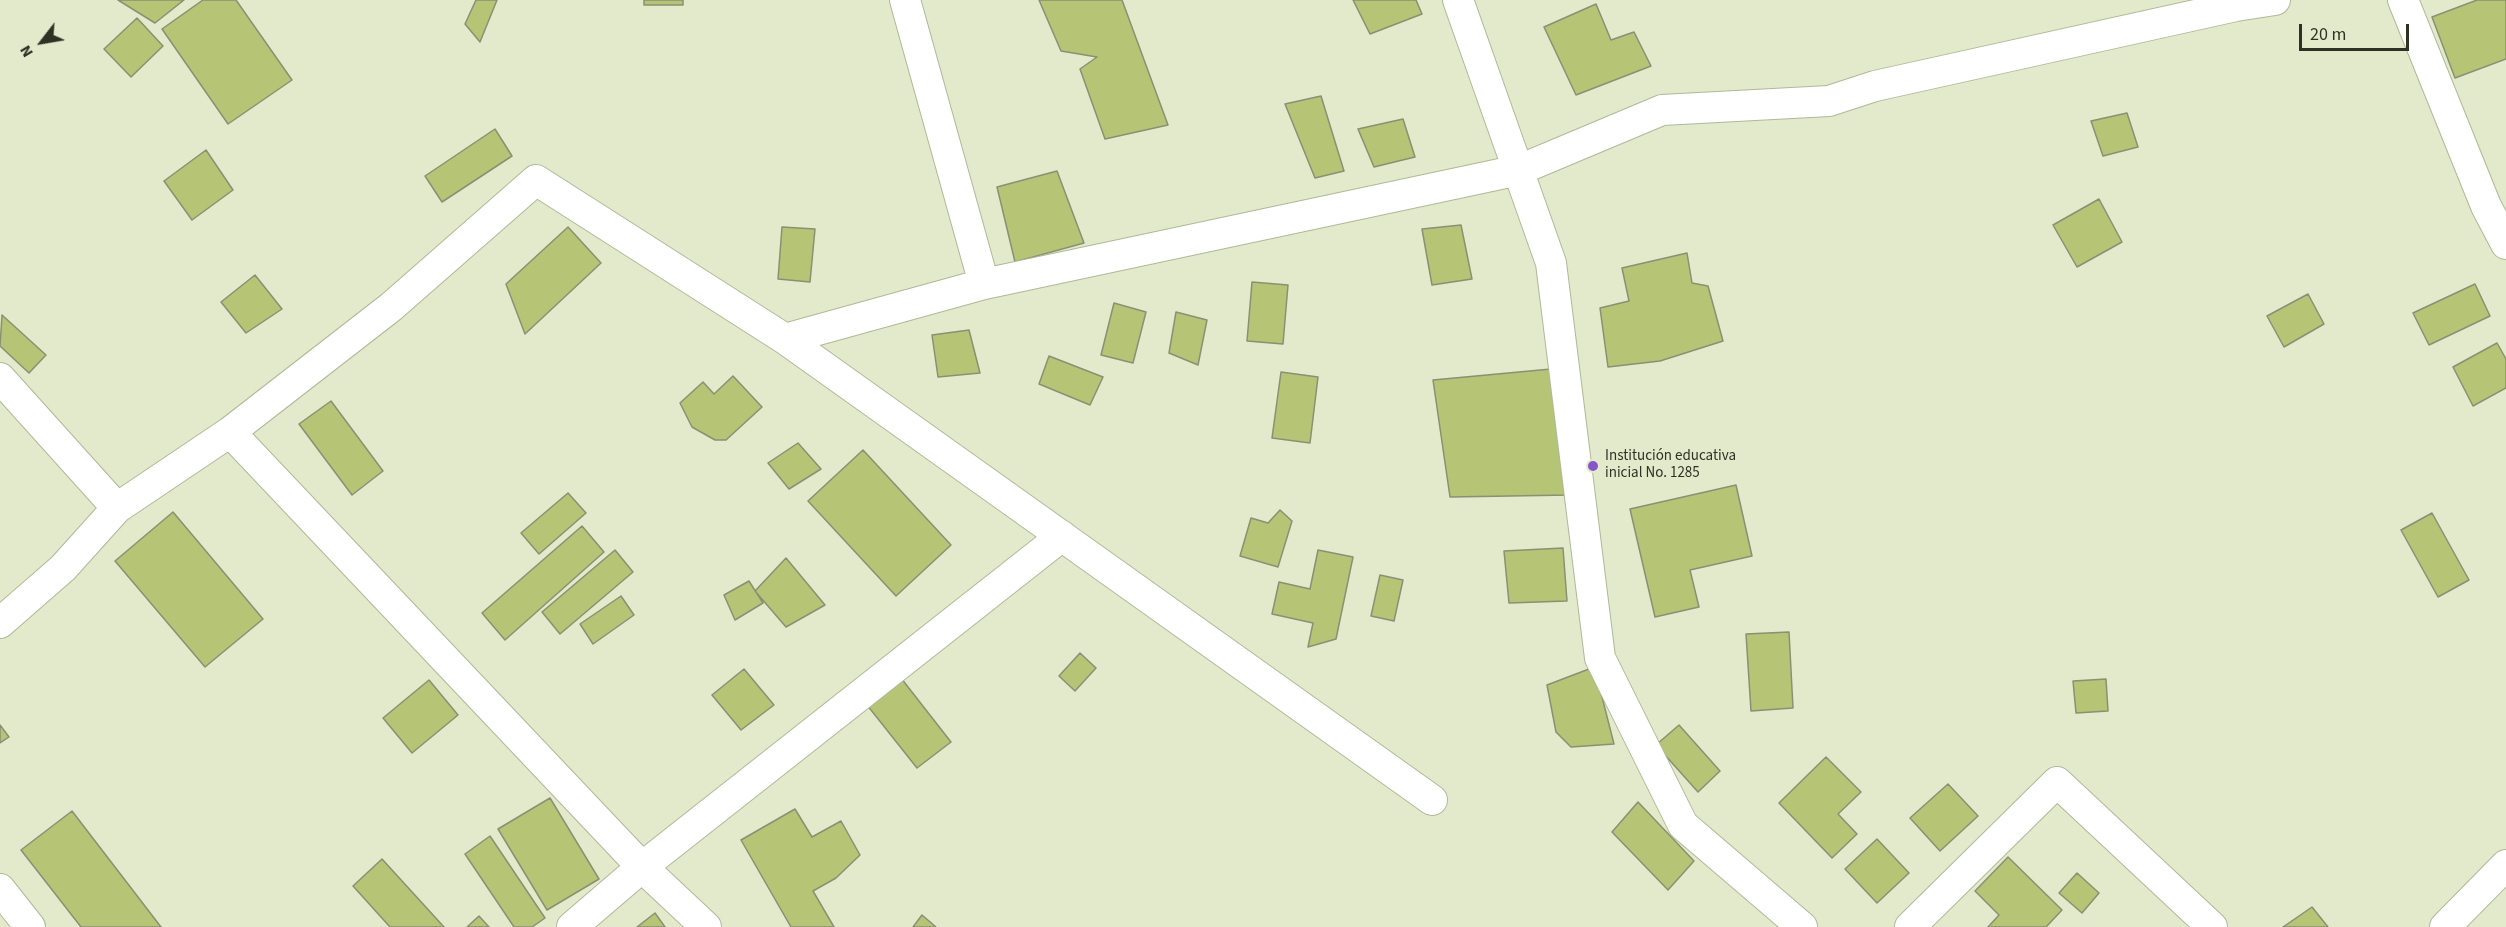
<!DOCTYPE html>
<meta charset="utf-8">
<style>
body{margin:0}
#map{position:relative;width:2506px;height:927px;overflow:hidden;background:#e3eacb;font-family:"Source Sans 3",sans-serif}
canvas{display:block}
.north{position:absolute;left:12px;top:12px;width:60px;height:60px;-webkit-text-stroke:4px #e3eacb;paint-order:stroke;rotate:239deg;font-size:16px;font-weight:700;line-height:24px;text-align:center;color:#2f3125}
.north::after{content:'';display:block;margin:auto;width:21px;height:27px;background:#2f3125;clip-path:polygon(50% 0,100% 100%,50% 72%,0 100%)}
.scale{position:absolute;left:2299px;top:24px;width:110px;height:27px;box-sizing:border-box;border:3px solid #2f3125;border-top:0;padding-left:8px;font-size:18px;line-height:21px;white-space:nowrap;color:#2f3125;-webkit-text-stroke:4px #e3eacb;paint-order:stroke}
</style>
<div id="map">
<canvas width="2506" height="927"></canvas>
<div class="north">N</div>
<div class="scale">20 m</div>
</div>
<script>
const context = document.querySelector('canvas').getContext('2d');
context.lineJoin = 'round';
function fillPath(path, color) {
  context.fillStyle = color;
  context.fill(path, 'evenodd');
}
function trace(path, color, width, dash) {
  context.strokeStyle = color;
  context.lineWidth = width;
  context.lineCap = dash ? 'butt' : 'round';
  context.setLineDash(dash || []);
  context.stroke(path);
}
function label(font, color, halo, rows, align = 'center') {
  context.font = font + ' "Source Sans 3",sans-serif';
  context.lineWidth = 4.5;
  context.setLineDash([]);
  context.textBaseline = 'middle';
  context.strokeStyle = halo;
  context.fillStyle = color;
  for (const [text, x, y, turn = 0] of rows) {
    context.save();
    context.translate(x, y);
    context.rotate((+turn || 0) * Math.PI / 180);
    context.textAlign = isNaN(turn) ? turn : align;
    if (halo) context.strokeText(text, 0, 0);
    context.fillText(text, 0, 0);
    context.restore();
  }
}
const building = new Path2D(`
 M118,0H184L155,23Z
 M203,0H236L292,80L228,124L162,29Z
 M476,0H497L480,42L465,24Z
 M644,0H683V5H644Z
 M1039,0H1122L1168,125L1105,139L1080,69L1097,57L1061,51Z
 M1353,0H1416L1422,14L1370,34Z
 M2477,0H2506V59L2455,78L2432,17Z
 M1596,4L1611,40L1634,32L1651,66L1576,95L1544,27Z
 M137,18L163,46L131,77L104,49Z
 M1321,96L1344,171L1315,178L1285,104Z
 M2127,113L2138,147L2103,156L2091,121Z
 M1403,119L1415,157L1374,167L1358,129Z
 M495,129L512,156L442,202L425,176Z
 M206,150L233,190L192,220L164,181Z
 M1057,171L1084,243L1015,262L997,187Z
 M2099,199L2122,242L2077,267L2053,225Z
 M1461,225L1472,279L1432,285L1422,229Z
 M568,227L601,263L525,334L506,284Z
 M782,227L815,229L810,282L778,279Z
 M1687,253L1692,283L1708,286L1723,341L1660,361L1608,367L1600,308L1629,301L1622,268Z
 M255,275L282,309L246,333L221,302Z
 M1252,282L1288,285L1283,344L1247,341Z
 M2475,284L2490,316L2429,345L2413,313Z
 M2308,294L2324,324L2284,347L2267,316Z
 M1114,303L1146,312L1133,363L1101,355Z
 M1176,312L1207,320L1198,365L1169,353Z
 M2,315L46,355L29,373L0,346Z
 M969,330L980,373L938,377L932,335Z
 M2497,343L2506,359V388L2473,406L2453,367Z
 M1049,356L1103,377L1090,405L1039,384Z
 M1551,369L1570,495L1450,497L1433,380Z
 M1281,372L1318,377L1310,443L1272,438Z
 M733,376L762,407L726,440H715L692,427L680,403L703,382L714,394Z
 M331,401L383,471L352,495L299,424Z
 M798,443L821,469L789,489L768,463Z
 M863,450L951,545L896,596L808,501Z
 M1736,485L1752,556L1690,570L1699,607L1655,617L1630,509Z
 M568,493L586,513L539,554L521,533Z
 M1280,510L1292,521L1278,567L1240,556L1251,518L1268,523Z
 M173,512L263,619L205,667L115,561Z
 M2432,513L2469,580L2438,597L2401,530Z
 M582,526L604,552L505,640L482,613Z
 M1563,548L1567,601L1509,603L1504,551Z
 M615,550L633,572L560,634L542,612Z
 M1318,550L1353,557L1336,639L1308,647L1313,623L1272,614L1279,582L1310,589Z
 M786,558L825,605L786,627L755,591Z
 M1380,575L1403,580L1394,621L1371,616Z
 M749,581L763,603L735,620L724,595Z
 M621,596L634,615L593,644L580,624Z
 M1789,632L1793,708L1751,711L1746,634Z
 M1080,653L1096,668L1075,691L1059,676Z
 M744,669L774,705L741,730L712,695Z
 M1589,669L1601,693L1614,744L1571,747L1556,732L1547,685Z
 M901,678L951,742L917,768L867,705Z
 M2106,679L2108,711L2076,713L2073,681Z
 M429,680L458,715L412,753L383,718Z
 M0,725L9,737L0,743Z
 M1679,725L1720,771L1698,792L1656,745Z
 M1826,757L1861,792L1838,814L1857,834L1832,858L1779,803Z
 M1948,784L1978,816L1940,851L1910,818Z
 M550,798L599,879L547,910L498,829Z
 M1638,802L1694,861L1668,890L1612,832Z
 M795,809L812,837L841,821L860,855L836,878L813,891L834,927H791L741,840Z
 M72,811L161,927H81L21,850Z
 M490,836L545,918L532,927H514L465,854Z
 M1877,839L1909,873L1877,903L1845,869Z
 M2008,857L2062,910L2046,927H1988L1999,915L1975,891Z
 M382,859L444,927H390L353,886Z
 M2077,873L2099,893L2082,913L2059,893Z
 M2312,907L2328,927H2283Z
 M655,913L665,927H637Z
 M922,915L936,927H913Z
 M479,916L489,927H467Z`);
const minor = new Path2D(`
 M905,0L984,284
 M1458,0L1551,263L1600,658L1683,825L1802,927
 M2403,0L2486,206L2506,244
 M785,339L984,284L1519,170L1662,110L1829,101L1875,86L2236,6L2275,0
 M0,378L117,508
 M230,432L642,867L706,927
 M0,623L63,568L117,508L230,432L391,307L536,180L785,339L1432,800
 M0,889L30,927
 M572,927L642,867L1062,536
 M1910,927L2057,782L2212,927
 M2445,927L2506,865`);
const markers = [
 [1593,466,6,"#8854cc"]
];
const poiNames = [
 ["Institución educativa",1605,457],
 ["inicial No. 1285",1605,474]
];
fillPath(building, '#b5c475');
trace(building, '#8a9074', 1.5);
trace(minor, '#b1b89a', 32);
trace(minor, '#fff', 30);
for (const [x, y, r, color] of markers) {
  const dot = new Path2D();
  dot.arc(x, y, r, 0, 2 * Math.PI);
  context.fillStyle = color;
  context.fill(dot);
  trace(dot, '#e3eacb', 2);
}
label('15px', '#2f3125', '#e3eacb', poiNames, 'left');
</script>
